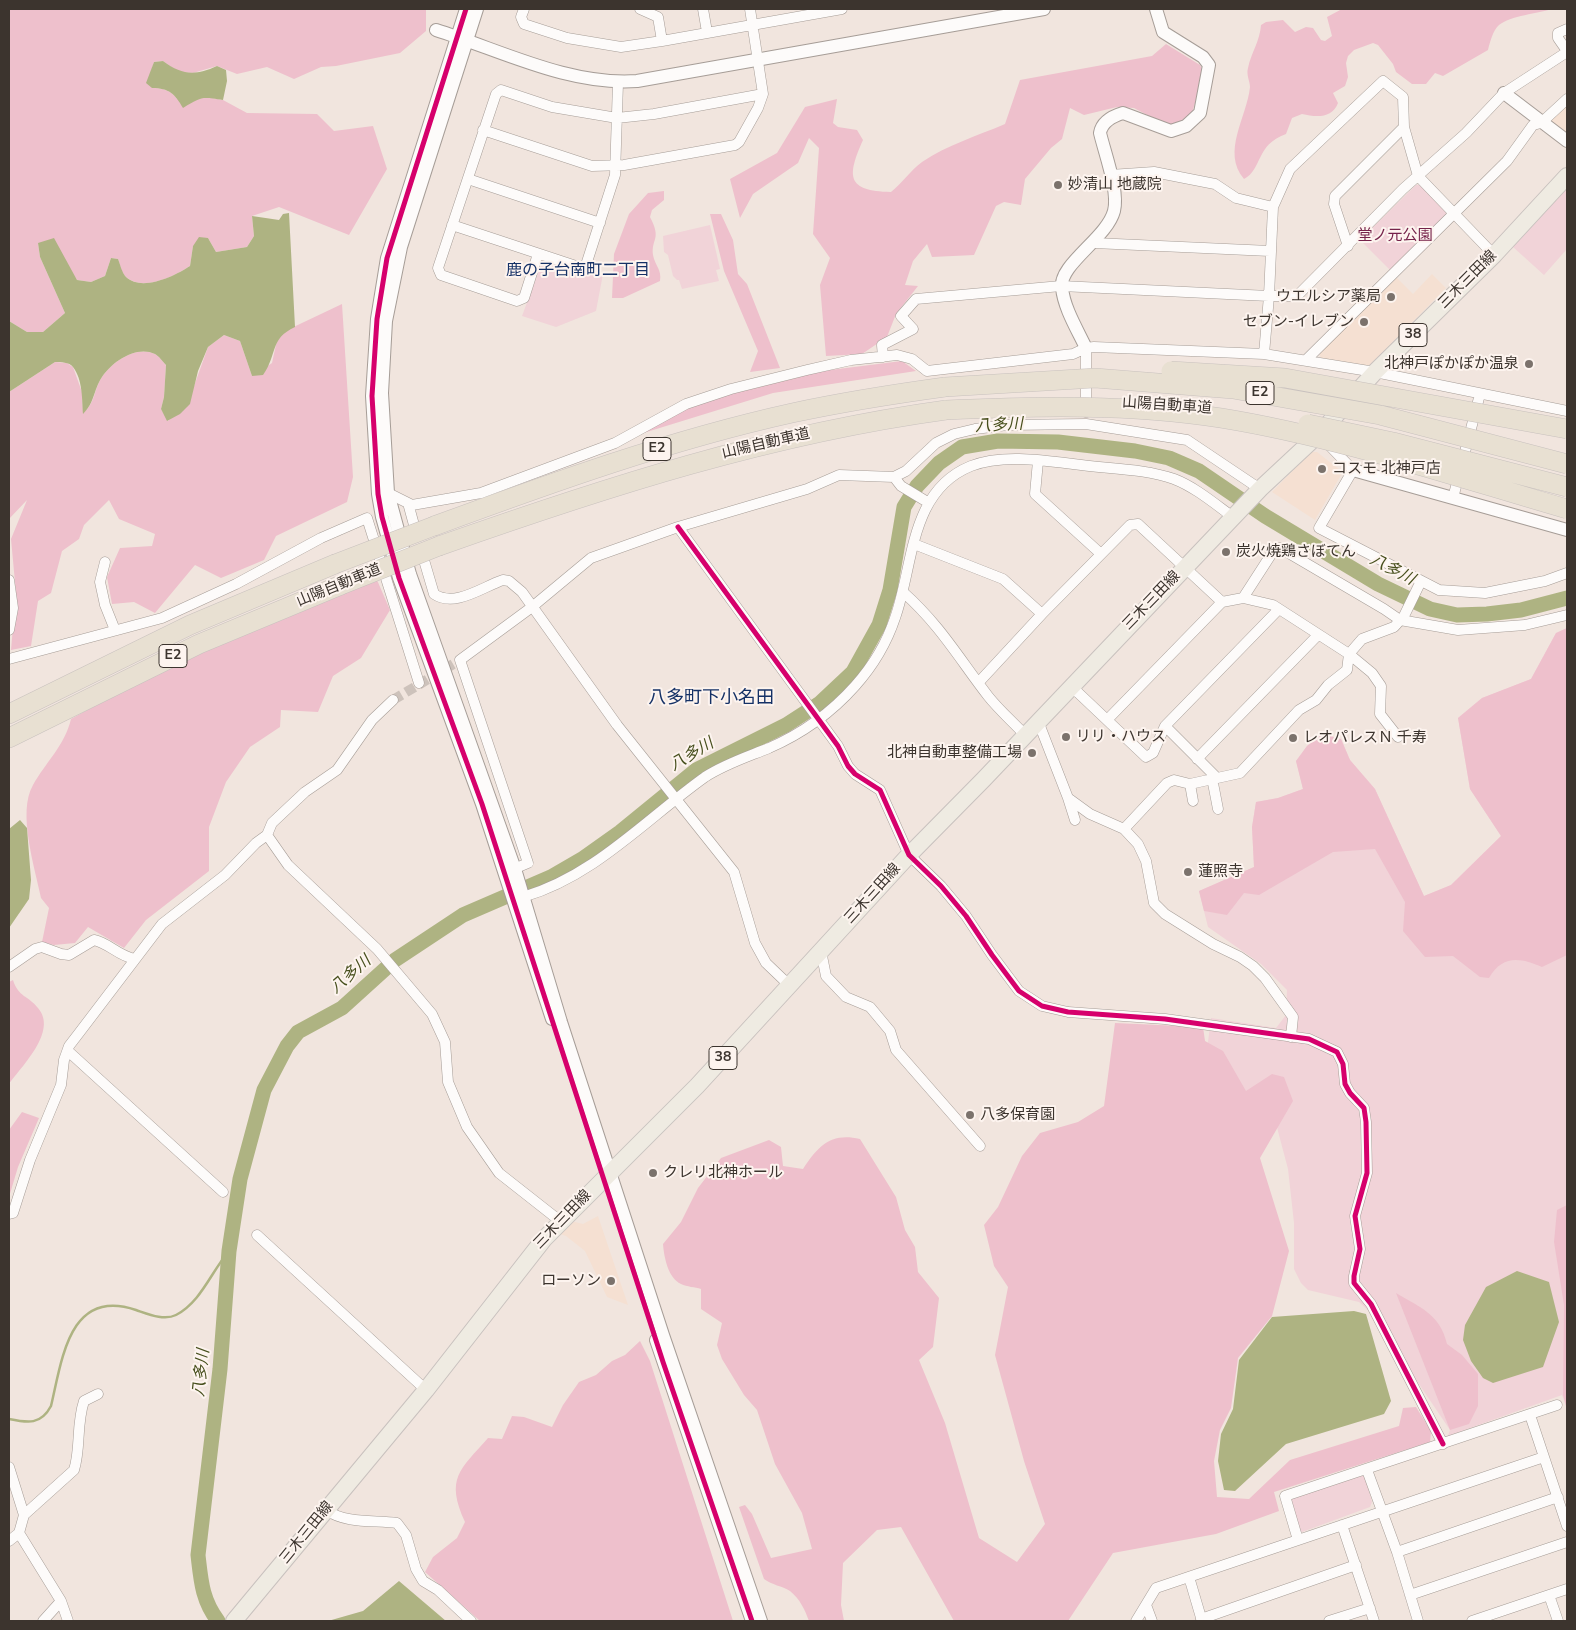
<!DOCTYPE html>
<meta charset="utf-8">
<style>
body{margin:0}
#map{position:relative;width:1576px;height:1630px;overflow:hidden;background:#f1e5de;font-family:"Nunito Sans",sans-serif}
canvas{display:block}
.frame{position:absolute;inset:0;border:10px solid #3c342e;pointer-events:none}
</style>
<div id="map">
<canvas width="1576" height="1630"></canvas>
<div class="frame"></div>
</div>
<script>
const context = document.querySelector('canvas').getContext('2d');
context.lineJoin = 'round';
function fillPath(path, color) {
  context.fillStyle = color;
  context.fill(path, 'evenodd');
}
function trace(path, color, width, dash) {
  context.strokeStyle = color;
  context.lineWidth = width;
  context.lineCap = dash ? 'butt' : 'round';
  context.setLineDash(dash || []);
  context.stroke(path);
}
function label(font, color, halo, rows, align = 'center') {
  context.font = font + ' "Nunito Sans","Noto Sans JP",sans-serif';
  context.lineWidth = 4;
  context.setLineDash([]);
  context.textBaseline = 'middle';
  context.strokeStyle = halo;
  context.fillStyle = color;
  for (const [text, x, y, turn = 0] of rows) {
    context.save();
    context.translate(x, y);
    context.rotate((+turn || 0) * Math.PI / 180);
    context.textAlign = isNaN(turn) ? turn : align;
    if (halo) context.strokeText(text, 0, 0);
    context.fillText(text, 0, 0);
    context.restore();
  }
}
const built = new Path2D(`
 M1567,104V136L1550,120Z
 M1432,274L1446,288L1369,366L1321,358L1319,353L1395,276L1413,294Z
 M1311,452H1317L1340,470L1341,475L1315,520L1272,492Z
 M598,1216L628,1305L607,1297L585,1251L566,1236L560,1234L571,1221L583,1224Z`);
const green = new Path2D(`
 M1416,185H1421L1446,212V217L1391,271L1360,240Z
 M1567,188V249L1544,275L1513,247Z
 M710,225L720,269L716,270L719,281L682,289L679,280H677L673,276L668,255L664,252L663,236Z
 M543,259L588,274L590,270L603,274L596,311L556,327L522,316Z
 M1567,628V1409L1562,1395L1448,1436L1450,1430L1371,1313L1359,1302L1308,1290L1301,1283L1294,1269V1223L1288,1169L1270,1101L1232,1116L1205,1066L1211,1018L1276,1028L1286,1015L1287,990L1261,964L1208,927L1199,891L1254,867L1252,827L1256,802L1278,798L1303,789L1296,761L1307,746L1322,734L1341,739L1350,760L1375,789L1424,896L1451,885L1501,836L1470,789L1458,718L1482,698L1531,679L1556,633Z
 M1364,1473L1372,1502L1370,1507L1302,1532L1298,1530L1289,1501L1291,1495Z`);
const forest = new Path2D(`
 M9,9H426V31L400,53L336,66L321,67L294,79L267,67L237,74L217,66L193,73L178,72L163,61L154,62L150,75L152,88C162,88 171,90 177,99L207,97L223,100L247,113L317,114L334,131L373,126L387,169L349,235L279,207L252,216L254,236L247,247L216,252L208,238L193,246L190,266C175,276 143,292 126,277C122,274 120,265 118,259L111,258L105,276L91,282L77,280L64,261L38,243L40,257L65,313L43,332H27L9,321Z
 M1342,9H1552C1539,13 1510,16 1499,25C1493,30 1490,42 1488,50L1443,76L1435,73L1426,84H1412L1396,72L1393,64L1378,45L1373,43L1354,50L1348,56L1346,63L1348,77L1345,86L1333,93L1338,103C1332,119 1316,117 1302,114L1292,118L1286,134C1255,145 1263,169 1244,179C1221,152 1247,117 1250,87C1250,81 1246,75 1248,68C1251,53 1260,41 1261,25L1266,22L1283,20L1295,32L1306,27L1313,28L1321,40L1325,41L1332,36L1327,17Z
 M1166,44L1200,65L1204,73L1192,113L1183,122L1175,125H1166L1134,108L1117,107L1084,115L1070,108L1062,139L1051,148L1025,179L1021,205L1004,202L996,206L974,255L932,257L927,244L913,261L905,285L918,286L896,314L887,337L862,354L826,356L820,285L830,258L813,234L819,148L809,138L798,163L753,194L740,218L730,179L777,153L805,107L837,99L833,123L838,127L857,130L863,140C847,176 846,191 891,192C902,183 911,170 922,162C947,145 977,136 1005,124L1020,80L1152,56Z
 M664,191V200L652,210L650,217C662,240 651,238 653,255C655,266 662,269 660,281L623,298H612L614,254L629,214L648,193Z
 M710,214H721L733,240L738,274L747,284L780,368L750,372L758,351L724,271Z
 M342,304L353,477L347,502L276,536L264,560L221,578L195,565L155,613L134,602L112,604L107,577L120,548L152,546L155,534L119,519L109,500L84,525L79,539L62,551L51,593L38,601L31,646L11,650L16,593L11,539L27,500L9,519V392L55,362L67,363L73,367L82,392L83,413C96,402 93,391 102,377C112,362 136,345 155,354C159,356 163,362 166,365L164,397L161,409L168,421L194,386L208,347L224,335L240,341L252,376L272,363L277,340L283,332Z
 M902,361L916,371L773,393L624,439L692,403L790,375Z
 M377,580L390,610L361,658L333,676L318,712L281,710L280,727L250,747L226,782L209,827V871L146,920L124,948L88,927L75,943L54,945L42,942L49,908L41,898C35,868 17,812 33,785C46,762 65,745 71,719L172,663Z
 M1567,628V955L1542,967C1520,957 1502,955 1489,978L1480,977L1453,956L1425,957L1403,931L1405,902L1375,849L1333,852L1259,895L1244,893L1227,915L1204,911L1199,891L1254,867L1252,827L1256,802L1278,798L1303,789L1296,761L1307,746L1322,734L1341,739L1350,760L1375,789L1424,896L1451,885L1501,836L1470,789L1458,718L1482,698L1531,679L1556,633Z
 M13,980C18,997 29,996 38,1008C58,1031 22,1066 9,1084V982Z
 M1115,1023L1203,1027L1205,1041L1223,1051L1246,1091L1272,1074L1284,1077L1293,1101L1260,1158L1289,1251L1272,1316L1238,1358L1231,1408L1220,1430L1214,1461L1217,1497L1249,1499L1290,1460L1399,1426L1403,1408L1416,1407L1431,1431L1430,1442L1274,1492L1279,1511L1216,1534L1113,1553L1068,1621H954L901,1527L877,1530L843,1563L841,1605L844,1621H809C805,1610 800,1599 790,1591C782,1586 772,1585 764,1579L739,1507L745,1505L752,1514L771,1558L812,1549L802,1513L775,1464L757,1410L744,1395L722,1359L717,1345L722,1323L701,1309V1289C695,1287 687,1287 681,1284C668,1278 664,1257 663,1244L681,1222L698,1188L721,1158L769,1140L781,1147L783,1166L803,1169C818,1146 831,1132 860,1139L896,1197L905,1230L915,1247L918,1272L939,1298L933,1347L919,1360L945,1423L979,1538L1017,1562L1045,1524L1024,1461L995,1355L1008,1287L994,1266L984,1225L998,1207L1022,1156L1040,1133L1078,1122L1104,1106Z
 M22,1112L39,1118L18,1167L9,1197V1130Z
 M1567,1205V1409L1563,1395L1564,1305L1554,1242L1557,1210Z
 M1396,1293C1421,1308 1440,1314 1447,1344L1462,1355L1478,1374V1406L1469,1424L1450,1430Z
 M640,1341L650,1361L733,1621H480L425,1572L433,1557L457,1538L465,1522C445,1478 460,1470 488,1438L502,1439L512,1416L524,1417L552,1427L563,1405L579,1382L596,1375L612,1361L625,1355Z`);
const water = new Path2D(`
 M163,61C182,75 195,76 217,66L226,70L227,81L223,100C201,97 203,96 183,108C175,94 169,88 152,88L146,83L154,62Z
 M289,213L295,327C269,339 278,354 263,375L252,376L240,341L224,335L208,347L198,371L190,404L180,414L167,421L161,409L164,397L166,365C163,362 159,356 155,354C136,345 112,362 102,377C93,391 95,402 83,414C82,400 83,380 73,367C69,362 61,362 55,362L9,392V321L27,332H43L65,313L40,257L38,243L54,238L77,280L91,282L105,276L111,258L118,259C120,264 122,273 126,277C142,292 175,276 190,266L193,246L199,237L208,238L216,252L247,247L254,236L252,216L279,220L283,214Z
 M20,820L27,828L31,880L29,899L9,928V829Z
 M1517,1271L1549,1282L1559,1322L1543,1367L1493,1383L1483,1378L1471,1361L1463,1340L1465,1325L1486,1287Z
 M1354,1311L1366,1314L1391,1401L1384,1414L1286,1444L1235,1491L1224,1490L1218,1461L1221,1434L1233,1409L1239,1360L1272,1317Z
 M399,1581L446,1621H328L363,1611Z`);
const stream = new Path2D(`
 M9,1419C28,1423 41,1425 51,1406C62,1360 69,1287 136,1310C148,1314 164,1321 176,1315C201,1302 211,1272 229,1251`);
const river = new Path2D(`
 M218,1621C202,1600 201,1581 198,1555L220,1369L229,1251L240,1179L264,1090L287,1046L298,1032L342,1008L395,960L463,915L551,877L582,859L620,832L696,770L786,725L820,703L853,672L879,625L890,590L904,507L917,486L939,463L962,447L998,441L1058,442L1135,451L1169,458L1199,471L1265,516L1378,584L1430,609L1457,615L1487,614L1521,610L1567,598`);
const minorTunnel = new Path2D(`
 M393,700L460,660`);
const minor = new Path2D(`
 M524,9L521,17L524,24L567,38L621,47L662,41L842,9
 M640,9L658,17L662,41
 M703,9L707,32
 M1567,29L1558,33V38L1567,51
 M483,130L592,166L624,165L735,145L739,142L758,108L763,94L750,9
 M1110,175L1154,172L1215,184L1236,198L1273,207
 M468,179L600,223
 M452,225L582,268L586,265L615,175L618,83
 M1094,243L1270,251
 M1348,246L1334,204L1335,196L1404,127
 M538,254L524,298L517,301L441,275L438,268L496,94L501,90L552,107L617,118L654,114L763,94
 M1086,348V412
 M1264,354L1269,296H1297L1403,189L1466,133L1504,93L1567,52
 M883,357L882,345L913,329L901,316L916,299L1061,286L1269,296L1273,207L1290,169L1383,81L1403,97L1404,127L1418,176L1494,255
 M1306,360L1507,161L1533,125L1541,123L1567,99
 M1327,443L1353,470L1319,528L1439,590L1485,593L1545,581L1567,573
 M1038,461L1035,494L1101,554
 M894,477L901,486L929,503
 M388,493L412,505L481,493L615,443L686,404L731,389L807,370L851,360L897,355L912,359L927,371L1073,354L1086,348L1094,347L1264,354L1375,372L1567,411
 M1453,498L1480,394
 M408,503L417,536
 M678,527L838,746L848,766L855,774L880,790L909,855L941,886L966,916L992,955L1019,991L1042,1006L1068,1012L1165,1019L1309,1039L1337,1052L1343,1064L1345,1084L1350,1093L1364,1108L1366,1122L1367,1173L1355,1216L1360,1249L1354,1276V1283L1371,1304L1443,1444
 M914,544L1003,579L1042,614
 M421,550L434,594C455,608 482,587 503,580L509,581L522,592L617,725L734,872L755,943L766,963L789,985
 M105,562L100,582L105,605L115,630
 M903,592C940,625 958,657 988,696C999,710 1013,722 1025,735
 M1243,598L1273,605L1349,654L1372,673L1381,686L1380,714L1398,737
 M9,630L13,608L9,580
 M9,659L162,618L236,584L321,538L367,518L419,683
 M979,682L1042,614L1130,525L1138,524L1222,602L1243,598L1274,550L1280,548L1384,609L1400,620L1458,630L1525,625L1567,615
 M1071,686L1146,757L1153,753L1165,726L1216,777
 M1107,720L1222,602
 M1038,721L1068,798L1090,814L1124,829L1138,844L1146,861L1154,903L1165,914L1213,944L1240,957L1253,966L1265,978L1293,1017L1291,1037
 M1165,726L1279,609
 M1197,759L1318,635
 M1212,778L1218,809
 M1190,784L1193,801
 M1068,798L1075,820
 M1124,829L1167,783L1174,780L1190,784L1240,773L1299,710L1316,700L1328,685L1347,670L1349,654L1362,639L1394,627L1404,616L1421,581
 M267,835L288,865L377,949L432,1014L445,1042L448,1082L467,1127L499,1173L560,1221
 M509,871L528,863L460,660L532,607L591,558L678,527L807,489L839,475L894,477L906,471L936,443L954,434L975,429L1007,425L1086,424L1187,440L1260,489
 M523,897C595,876 646,819 705,777C725,764 747,757 769,748C801,734 831,713 855,686C872,667 887,642 895,618C914,565 909,491 971,466C1001,454 1042,460 1073,464C1106,469 1143,468 1174,479C1195,487 1215,504 1233,517
 M821,951L826,976L846,997L870,1007L890,1031L896,1050L980,1146
 M9,967L35,949L42,947L61,954L69,955L94,940C109,943 118,956 135,959
 M68,1051L223,1192
 M9,1214L13,1213L30,1160L61,1085L64,1060L69,1046L79,1033L162,924L225,875L256,843L267,835L272,823L305,792L337,770L372,720L393,700
 M257,1235L426,1390
 M1530,1415L1567,1526
 M9,1467L24,1515L19,1533L61,1601L68,1621
 M1367,1470L1397,1552L1418,1621
 M326,1510C346,1524 374,1520 397,1523L406,1535L416,1569L423,1581L438,1590L471,1621
 M24,1515L74,1470C81,1448 76,1425 84,1401L98,1394
 M1342,1525L1374,1621
 M1298,1540L1285,1496L1557,1405
 M9,1541L19,1533
 M1397,1552L1558,1497
 M1189,1577L1202,1621
 M1410,1595L1567,1542
 M1549,1595L1558,1621
 M1146,1605L1152,1621
 M1201,1619L1356,1565
 M43,1621L61,1601
 M1136,1621L1156,1588L1544,1457
 M1329,1621L1370,1608
 M1472,1621L1567,1589`);
const tertiary = new Path2D(`
 M466,9L387,258L377,319L372,396L378,494L382,517L399,578L482,804L552,1019
 M477,9L401,247L386,321L382,393L388,493L410,574L515,869L561,1022L663,1335L761,1621
 M436,30C500,50 569,86 637,81L1044,9
 M1504,93L1567,141
 M1086,348C1077,329 1064,308 1062,288C1058,265 1107,238 1114,211C1119,191 1105,154 1100,133C1102,121 1113,116 1123,113L1171,131L1186,126L1200,113L1209,65L1203,57L1163,32L1156,9
 M1353,470L1567,530
 M656,1340L752,1621`);
const primary = new Path2D(`
 M234,1621L426,1390L544,1239L697,1086L909,855L983,780L1260,489L1319,434L1375,372L1494,255L1567,176`);
const motorway = new Path2D(`
 M434,526C551,483 670,440 792,413C843,402 894,394 945,387
 M439,546C606,487 770,434 946,410
 M9,714L190,625L335,564
 M9,738L199,644L341,585`);
const motorwayBridge = new Path2D(`
 M1171,371L1285,378L1567,429
 M945,387L1095,378L1233,389L1380,415L1567,464
 M946,410C1038,406 1130,404 1221,418C1338,437 1453,476 1567,509
 M1308,424L1393,442L1567,487
 M335,564L434,526
 M341,585L439,546`);
const cycleway = new Path2D(`
 M466,9L387,258L377,319L372,396L378,494L382,517L399,578L482,804L663,1362L752,1621
 M678,527L838,746L848,766L855,774L880,790L909,855L941,886L966,916L992,955L1019,991L1042,1006L1068,1012L1165,1019L1309,1039L1337,1052L1343,1064L1345,1084L1350,1093L1364,1108L1366,1122L1367,1173L1355,1216L1360,1249L1354,1276V1283L1371,1304L1443,1444`);
const markers = [
 [1058,185,5,"#7b726c"],
 [1391,297,5,"#7b726c"],
 [1364,322,5,"#7b726c"],
 [1529,364,5,"#7b726c"],
 [1322,469,5,"#7b726c"],
 [1226,552,5,"#7b726c"],
 [1066,737,5,"#7b726c"],
 [1293,738,5,"#7b726c"],
 [1032,753,5,"#7b726c"],
 [1188,872,5,"#7b726c"],
 [970,1115,5,"#7b726c"],
 [653,1173,5,"#7b726c"],
 [611,1281,5,"#7b726c"]
];
const shields = [
 [1413,335,28],
 [1260,393,28],
 [657,449,28],
 [173,656,28],
 [723,1058,28]
];
const shieldNames = [
 ["38",1413,335],
 ["E2",1260,393],
 ["E2",657,449],
 ["E2",173,656],
 ["38",723,1058]
];
const poiNames = [
 ["妙清山 地蔵院",1068,185],
 ["ウエルシア薬局",1381,297,"right"],
 ["セブン-イレブン",1354,322,"right"],
 ["北神戸ぽかぽか温泉",1519,364,"right"],
 ["コスモ 北神戸店",1332,469],
 ["炭火焼鶏さぼてん",1236,552],
 ["リリ・ハウス",1076,737],
 ["レオパレスＮ 千寿",1303,738],
 ["北神自動車整備工場",1022,753,"right"],
 ["蓮照寺",1198,872],
 ["八多保育園",980,1115],
 ["クレリ北神ホール",663,1173],
 ["ローソン",601,1281,"right"]
];
const parkNames = [
 ["堂ノ元公園",1395,236]
];
const streetNames = [
 ["三木三田線",1468,280,-45],
 ["山陽自動車道",1167,406,4],
 ["山陽自動車道",766,444,-13],
 ["山陽自動車道",339,586,-22],
 ["三木三田線",1152,601,-46],
 ["三木三田線",873,894,-48],
 ["三木三田線",563,1220,-46],
 ["三木三田線",307,1533,-51]
];
const neighbourhoodNames = [
 ["鹿の子台南町二丁目",578,271]
];
const waterNames = [
 ["八多川",999,426,-3],
 ["八多川",1392,570,28],
 ["八多川",692,755,-31],
 ["八多川",351,975,-41],
 ["八多川",202,1373,-84]
];
const quarterNames = [
 ["八多町下小名田",711,699]
];
fillPath(built, '#f5e0d2');
fillPath(green, '#f1d3d8');
fillPath(forest, '#eec0cc');
fillPath(water, '#aeb382');
trace(stream, '#aeb382', 2.5);
trace(river, '#aeb382', 15);
trace(minorTunnel, '#cdc2bb', 10, [10, 5]);
trace(minor, '#a69d97', 11);
trace(tertiary, '#a69d97', 14);
trace(primary, '#c8c1be', 18);
trace(motorway, '#c8c1be', 20);
trace(minor, '#fdfbfa', 10);
trace(tertiary, '#fdfbfa', 12);
trace(primary, '#efebe2', 16);
trace(motorway, '#e8e0d2', 19);
trace(motorwayBridge, '#c8c1be', 20, []);
trace(motorwayBridge, '#e8e0d2', 19);
trace(cycleway, '#d6006c', 5);
for (const [x, y, r, color] of markers) {
  const dot = new Path2D();
  dot.arc(x, y, r, 0, 2 * Math.PI);
  context.fillStyle = color;
  context.fill(dot);
  trace(dot, '#fdf4ef', 2);
}
for (const [x, y, w] of shields) {
  const box = new Path2D();
  box.roundRect(x - w / 2, y - 11.5, w, 23, 4);
  context.fillStyle = '#fdf4ef';
  context.fill(box);
  trace(box, '#3c342e', 1);
}
label('bold 14px', '#3c342e', null, shieldNames);
label('15px', '#3c342e', '#fdf4ef', poiNames, 'left');
label('15px', '#75224a', '#fdf4ef', parkNames);
label('15px', '#3c342e', '#fdf4ef', streetNames);
label('16px', '#153166', '#fdf4ef', neighbourhoodNames);
label('italic 16px', '#474f1d', '#fdf4ef', waterNames);
label('18px', '#153166', '#fdf4ef', quarterNames);
</script>
